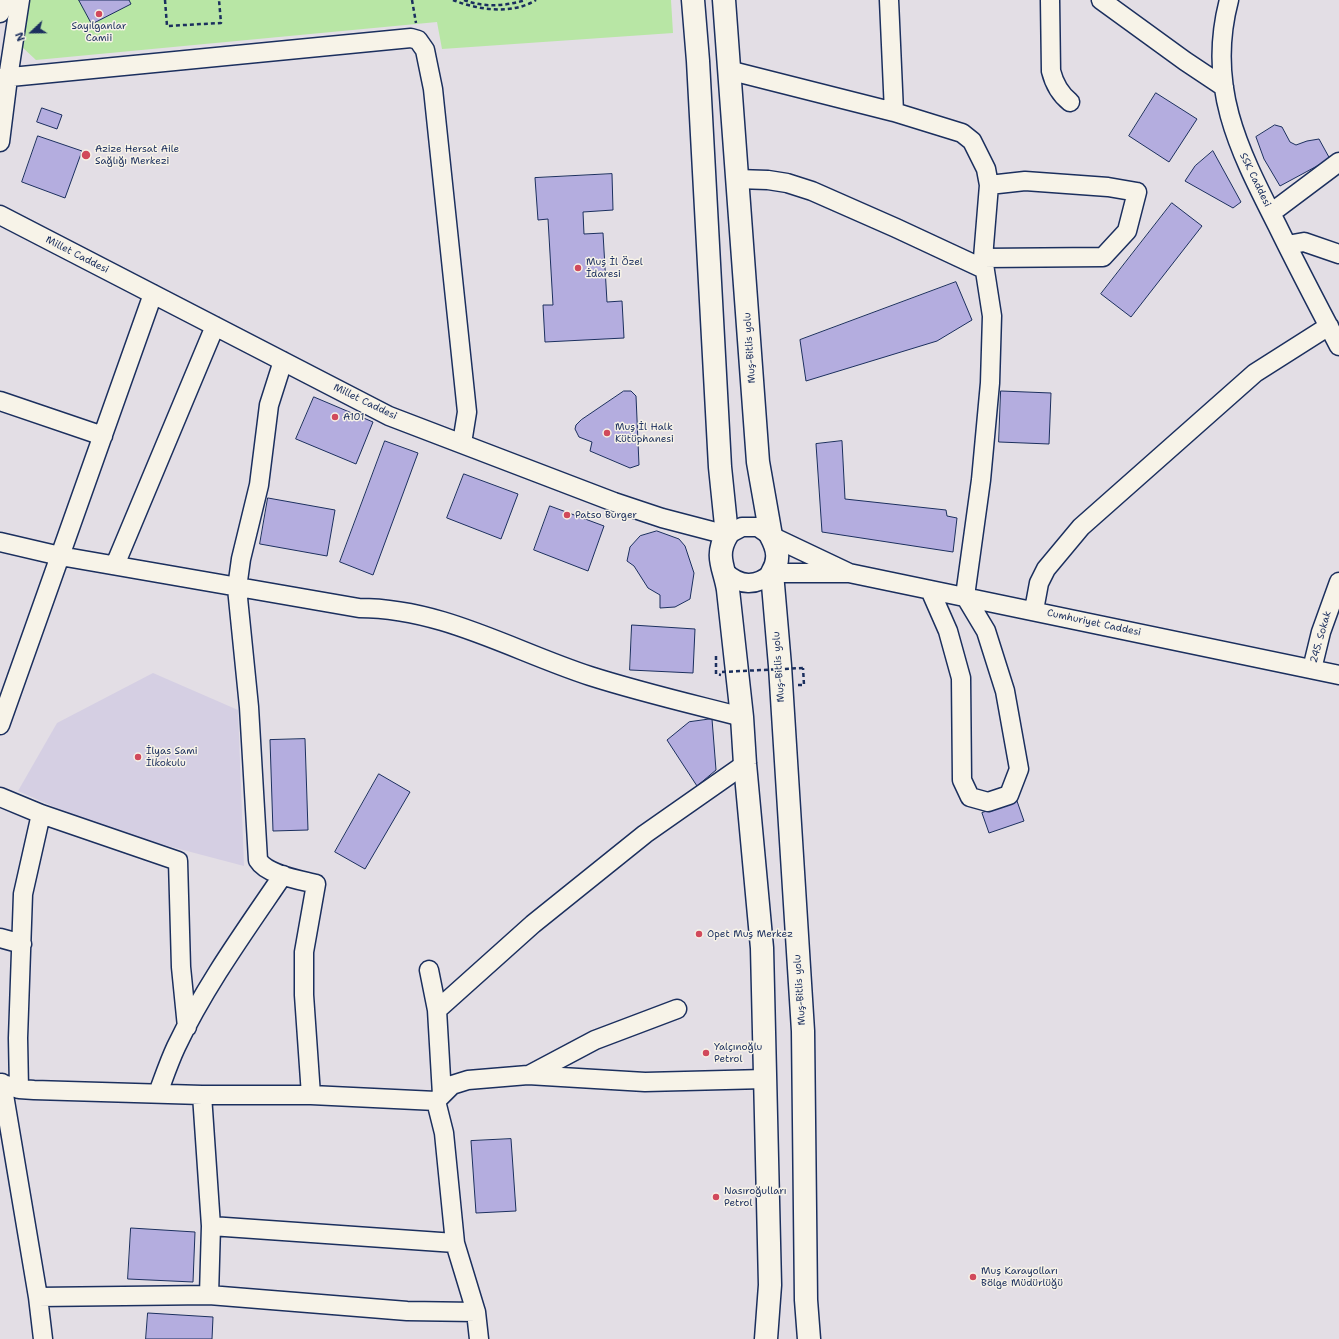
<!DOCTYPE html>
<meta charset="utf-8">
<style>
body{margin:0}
#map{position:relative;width:1339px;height:1339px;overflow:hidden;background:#e3dee5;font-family:"Shantell Sans",sans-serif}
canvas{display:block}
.north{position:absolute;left:12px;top:12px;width:40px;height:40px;-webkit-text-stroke:3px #f7f3e8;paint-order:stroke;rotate:248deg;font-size:11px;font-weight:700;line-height:16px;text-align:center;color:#1b2f5e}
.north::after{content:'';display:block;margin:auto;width:14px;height:18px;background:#1b2f5e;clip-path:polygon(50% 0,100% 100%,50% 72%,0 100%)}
</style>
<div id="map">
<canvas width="1339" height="1339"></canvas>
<div class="north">N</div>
</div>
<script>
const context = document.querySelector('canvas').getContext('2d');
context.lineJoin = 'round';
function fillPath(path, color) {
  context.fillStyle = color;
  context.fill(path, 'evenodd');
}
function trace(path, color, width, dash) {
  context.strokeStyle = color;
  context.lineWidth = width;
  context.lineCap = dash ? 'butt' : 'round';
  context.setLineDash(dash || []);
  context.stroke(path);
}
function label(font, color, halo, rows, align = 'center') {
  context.font = font + ' "Shantell Sans",sans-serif';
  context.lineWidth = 3;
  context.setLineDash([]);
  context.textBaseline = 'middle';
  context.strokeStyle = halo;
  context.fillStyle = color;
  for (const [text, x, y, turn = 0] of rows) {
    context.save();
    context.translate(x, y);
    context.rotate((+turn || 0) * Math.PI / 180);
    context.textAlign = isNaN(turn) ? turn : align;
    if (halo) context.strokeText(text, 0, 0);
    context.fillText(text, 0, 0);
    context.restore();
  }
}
const built = new Path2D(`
 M153,673L238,710L244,866L149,841L68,813L18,791L57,723Z`);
const green = new Path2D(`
 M28,0H671L673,33L442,49L437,22L36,60L21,46Z`);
const building = new Path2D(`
 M79,0H129L131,4L92,24Z
 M1156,93L1197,119L1169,162L1129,136Z
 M42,108L62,115L57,129L37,122Z
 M1275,125L1282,127L1290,142L1296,145L1307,141L1319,139L1330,159L1280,186L1264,159L1256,137Z
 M38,136L82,151L65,198L22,182Z
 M1213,151L1241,202L1233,208L1185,181L1195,166Z
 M612,174L613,210L583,212L584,234L603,233L607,302L622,301L624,338L545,342L543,305H553L548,219L538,220L535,178Z
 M1172,203L1202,226L1131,317L1101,294Z
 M956,282L972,320L937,341L806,381L800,340Z
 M624,391H631L636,396L639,465L630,468L590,451L592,442L579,437L575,429L576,425L581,420Z
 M1001,391L1051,393L1049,444L999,442Z
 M314,397L373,422L356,464L296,439Z
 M385,441L418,453L373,575L340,562Z
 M842,441L845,499L946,510L947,516L957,518L953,552L822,532L816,444Z
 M464,474L518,494L501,539L447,518Z
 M268,498L335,510L327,556L260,544Z
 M550,506L604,526L588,571L534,550Z
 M657,531L679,539L685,546L694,573L690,599L675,607L660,608V595L648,588L634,566L627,561L630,547L640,536Z
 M632,625L695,629L693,673L630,670Z
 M712,719L716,770L697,786L667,740L689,722Z
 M305,739L308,830L273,831L270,740Z
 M379,774L410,792L365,869L335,852Z
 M1017,801L1024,821L989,833L982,813Z
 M511,1139L516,1211L476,1213L471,1141Z
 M131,1228L195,1232L193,1282L128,1279Z
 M148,1313L213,1317L212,1339H146Z`);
const path = new Path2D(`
 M165,0L167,26L221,23L219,0
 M412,0L416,23
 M453,0C478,10 512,15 536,0
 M464,0C485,8 505,6 526,0
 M716,656V674L721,675
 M798,685H804L803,668`);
const minor = new Path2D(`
 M889,0L894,112
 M1050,0L1051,71C1054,83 1060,94 1070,102
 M1101,0L1185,61L1224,87
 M1229,0C1206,87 1239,150 1277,225C1297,266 1318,306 1339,346
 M0,13L2,0
 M728,70L894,112L962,133L972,141L986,169L989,185L983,258L992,316L990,383L981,480L965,596L986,631L1005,691L1019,769L1009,795L988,802L970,797L962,780L961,678L948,631L930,590
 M0,78L411,38L418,40L425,50L433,89L467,412L462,443
 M0,142L8,78L20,0
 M737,179L768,180L787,183L812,191L896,228L984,269
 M1271,213L1339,162
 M0,215L389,416L614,502L662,518L727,535L742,527H758L771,536L849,573
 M1287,245L1304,242L1339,254
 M983,258L1103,257L1127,231L1137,192L1108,187L1025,181L989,185
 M283,361L269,405L259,485L241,559L237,588L249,707L258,860C267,875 300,880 316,884L304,952V995L311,1095
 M0,401L103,436
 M0,542L60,556L359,608C442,608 513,651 590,676C640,692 692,704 742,717
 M115,565L215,326
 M725,572C740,586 756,587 772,573H849L1339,675
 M1034,610L1039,583L1046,569L1081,527L1255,373L1329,326
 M1312,669L1321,632L1339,582
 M0,725L153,294
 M0,797L41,814L178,861L181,967L187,1027
 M0,938L22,944
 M429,970L437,1010L442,1095
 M437,1010L533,924L645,834L745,764
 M529,1075L595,1040L677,1009
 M0,1083L19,1089L34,1090L202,1095H311L436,1101L452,1085L468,1080L528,1075L645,1082L765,1079
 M2,1083L38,1297L43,1339
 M19,1089L18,1038L23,894L41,814
 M158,1093C164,1077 169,1062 176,1047C205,986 245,931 283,875
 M202,1095L211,1226L209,1295
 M436,1101L444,1133L455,1243L476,1312L479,1339
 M211,1226L455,1243
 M38,1297L209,1295L407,1311L476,1312`);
const highway = new Path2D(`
 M693,0L698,61L720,467L727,535C714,556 725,569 728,590L742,717L745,764L762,948L770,1285L766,1339
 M724,0L758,462L771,536C778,549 780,560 772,573L780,666L803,1031L806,1300L809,1339`);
const pathBridge = new Path2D(`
 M722,672L803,668`);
const markers = [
 [99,14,4,"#d1495b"],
 [86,155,5,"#d1495b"],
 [578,268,4,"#d1495b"],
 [335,417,4,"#d1495b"],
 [607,433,4,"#d1495b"],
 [567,515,4,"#d1495b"],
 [138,757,4,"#d1495b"],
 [699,934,4,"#d1495b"],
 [706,1053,4,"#d1495b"],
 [716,1197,4,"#d1495b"],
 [973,1277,4,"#d1495b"]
];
const poiNames = [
 ["Sayılganlar",99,26,"center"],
 ["Camii",99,38,"center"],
 ["Azize Hersat Aile",95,149],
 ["Sağlığı Merkezi",95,161],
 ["Muş İl Özel",586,262],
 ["İdaresi",586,274],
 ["A101",343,417],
 ["Muş İl Halk",615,427],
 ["Kütüphanesi",615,439],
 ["Patso Burger",575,515],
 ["İlyas Sami",146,751],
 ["İlkokulu",146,763],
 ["Opet Muş Merkez",707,934],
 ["Yalçınoğlu",714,1047],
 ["Petrol",714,1059],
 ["Nasıroğulları",724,1191],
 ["Petrol",724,1203],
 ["Muş Karayolları",981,1271],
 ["Bölge Müdürlüğü",981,1283]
];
const streetNames = [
 ["SSK Caddesi",1255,180,64],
 ["Millet Caddesi",77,255,27],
 ["Muş-Bitlis yolu",750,348,-94],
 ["Millet Caddesi",365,402,26],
 ["Cumhuriyet Caddesi",1094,623,12],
 ["245. Sokak",1321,637,-74],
 ["Muş-Bitlis yolu",779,667,-94],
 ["Muş-Bitlis yolu",800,990,-94]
];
fillPath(built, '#d5cfe3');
fillPath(green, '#b8e6a5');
fillPath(building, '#b4addf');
trace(building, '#1b2f5e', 1);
trace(minor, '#1b2f5e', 21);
trace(highway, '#1b2f5e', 25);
trace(path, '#1b2f5e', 2.5, [4, 3]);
trace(minor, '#f7f3e8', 18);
trace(highway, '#f7f3e8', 22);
trace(pathBridge, '#1b2f5e', 2.5, [4, 3]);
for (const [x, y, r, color] of markers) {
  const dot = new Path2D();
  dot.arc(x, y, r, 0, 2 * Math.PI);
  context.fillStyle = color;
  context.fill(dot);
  trace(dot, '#f7f3e8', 1.5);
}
label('10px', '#1b2f5e', '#f7f3e8', poiNames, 'left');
label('10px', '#1b2f5e', '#f7f3e8', streetNames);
</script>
